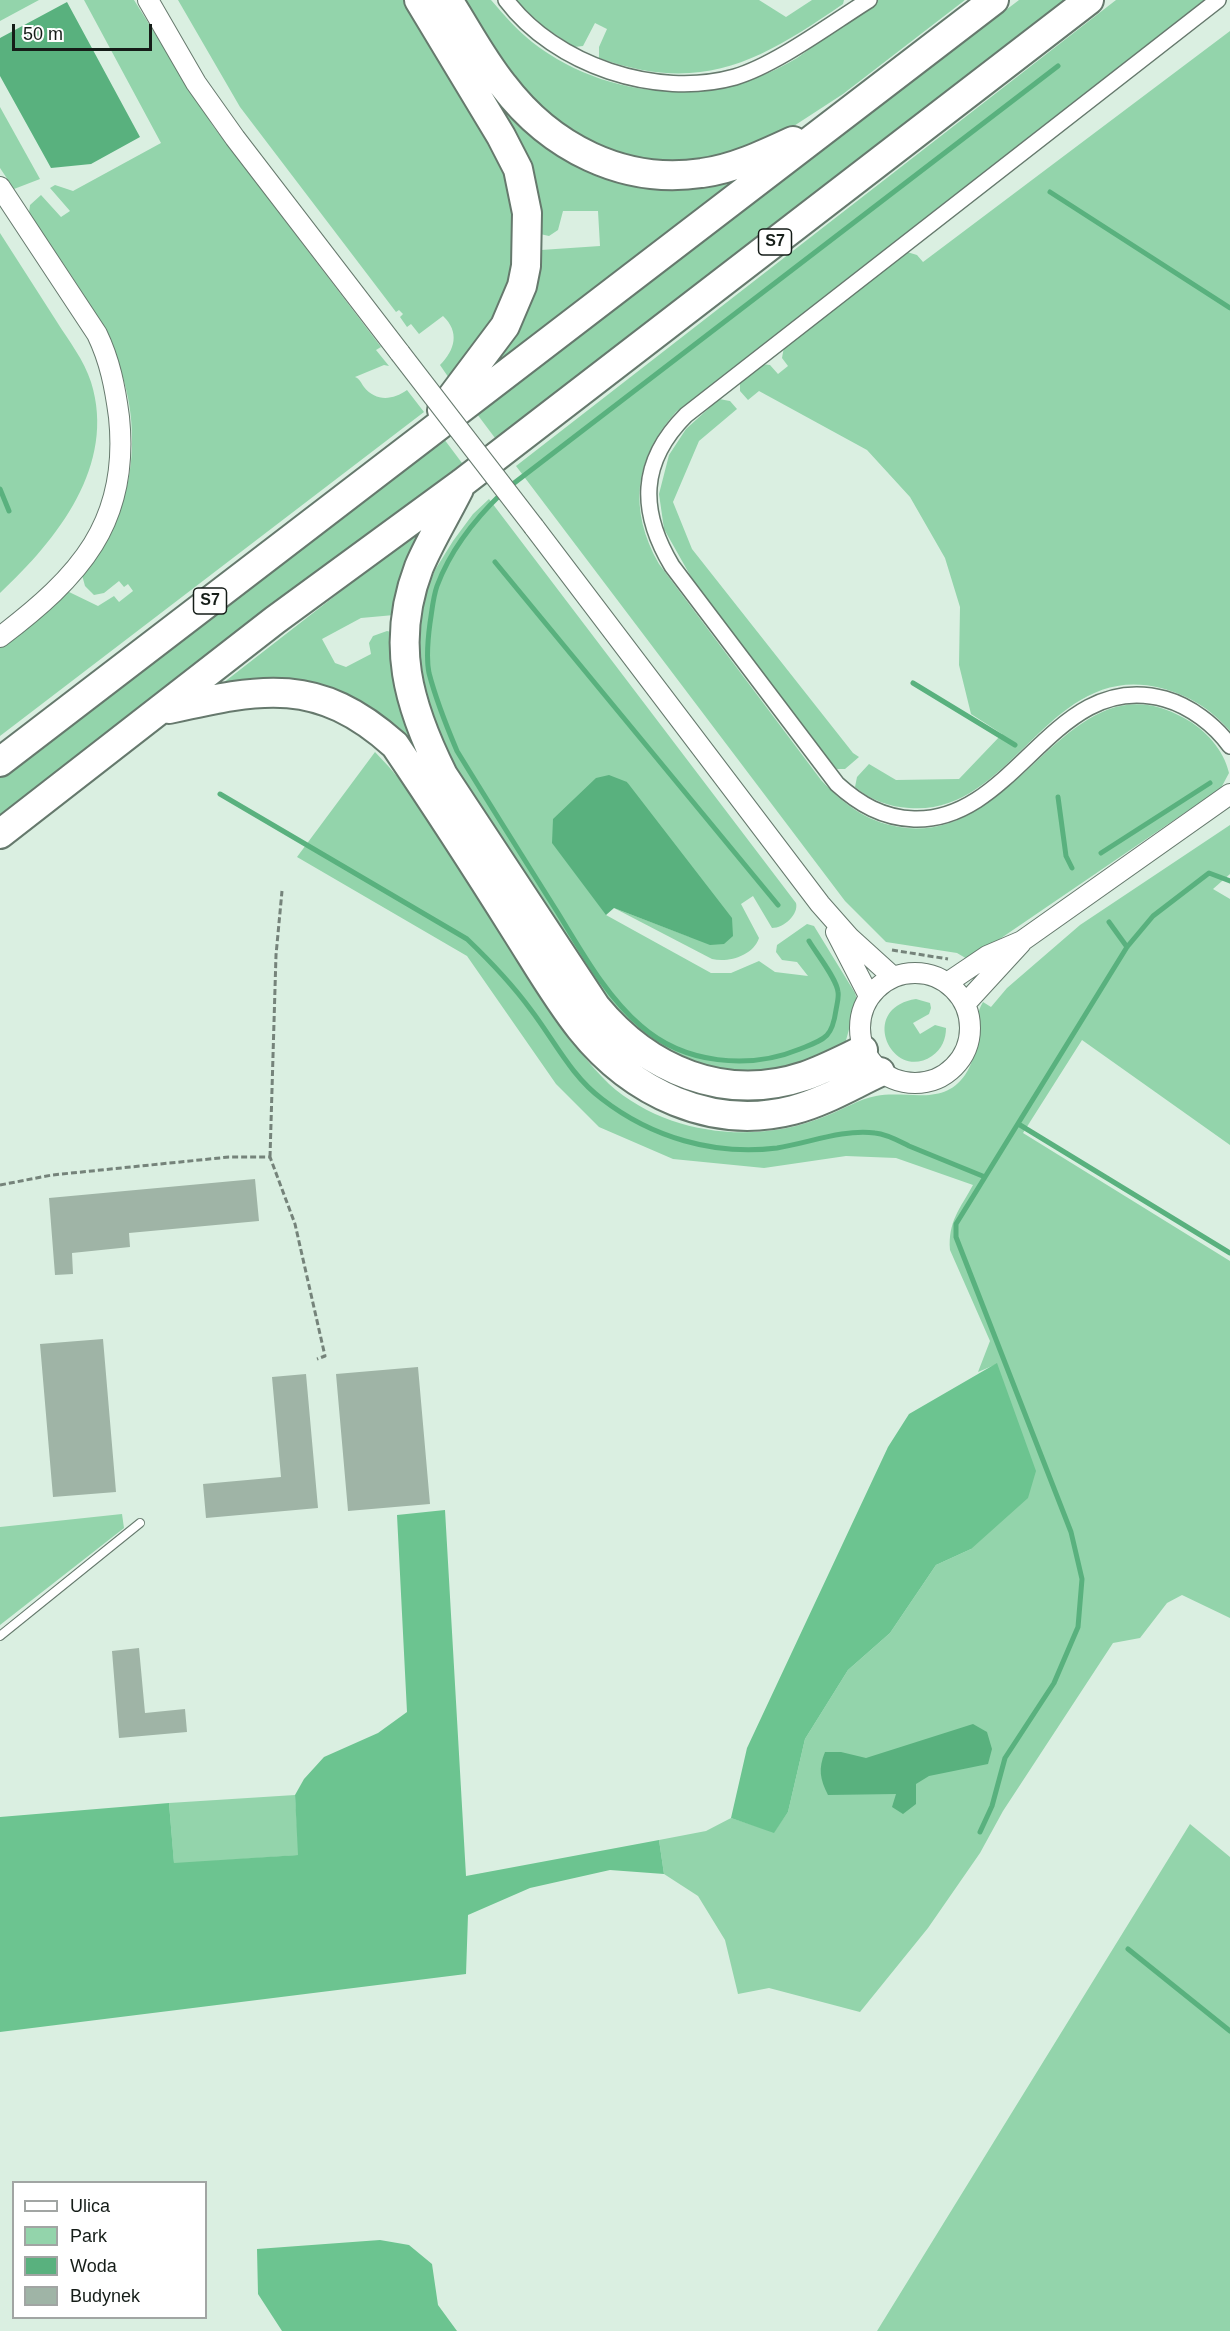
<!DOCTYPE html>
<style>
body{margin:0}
#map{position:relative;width:1230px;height:2331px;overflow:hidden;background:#daefe1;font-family:Helvetica,sans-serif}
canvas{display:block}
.legend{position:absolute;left:12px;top:2181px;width:195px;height:138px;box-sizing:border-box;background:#fff;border:2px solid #a1a5a3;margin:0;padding:8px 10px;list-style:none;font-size:18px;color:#151d18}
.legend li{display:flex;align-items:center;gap:12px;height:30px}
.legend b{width:30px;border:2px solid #a1a5a3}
.scale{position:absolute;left:12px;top:24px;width:140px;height:27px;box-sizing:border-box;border:3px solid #151d18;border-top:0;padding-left:8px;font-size:18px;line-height:21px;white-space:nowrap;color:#151d18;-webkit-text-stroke:4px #fff;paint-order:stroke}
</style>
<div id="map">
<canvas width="1230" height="2331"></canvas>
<ul class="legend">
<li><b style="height:8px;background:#fff"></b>Ulica</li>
<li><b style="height:16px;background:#93d4ab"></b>Park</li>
<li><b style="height:16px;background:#59b17e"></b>Woda</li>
<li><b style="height:16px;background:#9fb4a6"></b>Budynek</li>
</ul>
<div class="scale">50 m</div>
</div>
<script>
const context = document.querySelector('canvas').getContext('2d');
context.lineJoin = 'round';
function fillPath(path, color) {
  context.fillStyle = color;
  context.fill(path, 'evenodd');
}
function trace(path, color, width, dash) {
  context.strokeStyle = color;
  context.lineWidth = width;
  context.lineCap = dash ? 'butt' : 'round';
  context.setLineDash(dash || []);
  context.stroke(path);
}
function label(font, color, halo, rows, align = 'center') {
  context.font = font + ' Helvetica,sans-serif';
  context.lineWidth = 4.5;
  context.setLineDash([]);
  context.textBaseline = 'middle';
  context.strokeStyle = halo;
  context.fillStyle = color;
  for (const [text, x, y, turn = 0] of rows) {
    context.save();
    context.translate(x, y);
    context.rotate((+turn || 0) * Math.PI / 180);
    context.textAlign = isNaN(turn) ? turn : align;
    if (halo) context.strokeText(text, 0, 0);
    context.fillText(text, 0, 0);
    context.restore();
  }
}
const green = new Path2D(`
 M0,0H39L0,21Z
 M84,0H134L213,126L381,347L376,350L389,366L384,365L355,377C360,379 361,383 364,387C376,402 393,400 407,390L424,412L0,736V646L67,591L98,606L114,596L119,602L133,591L128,584L124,587L119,581L104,593L94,595L85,586L82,575C94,555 108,536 117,515C127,495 131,470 132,448C136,354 78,288 29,213L30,205L41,195L61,217L70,211L50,188L55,185L73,191L161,143Z
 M178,0H408L499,152L518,228L509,298L453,384L440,365C455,350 460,332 443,316L419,334L411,324L407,327L400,317L403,314L399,310L396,312L240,107Z
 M459,0H491C504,15 517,30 532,42C608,101 715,108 797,58C813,48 866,2 878,0C901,0 940,0 965,0L843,94L780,135L712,161L664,164L602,151L532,103Z
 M515,0H759L786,17L812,0H844L843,4C760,61 702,95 599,58V47L607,29L595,23L583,46L574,47L543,26Z
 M1019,0H1069L495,438L477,414Z
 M1116,0H1204L676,412C634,458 628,510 659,564L821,780C845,806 870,824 906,828C1023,839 1069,653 1184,718C1205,729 1224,750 1229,773L1221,788L969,960L957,953L886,942L845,901L516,466Z
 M1230,31V731C1211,709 1190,696 1161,688C1047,659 1013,817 909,808C890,807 870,800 855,787L857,777L869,764L896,780L959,779L1002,734L971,714L959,665L960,607L945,558L910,497L867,450L759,391L748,400L740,391V380L762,364L770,365L778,374L788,366L782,358L784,347L907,252L917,255L923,262Z
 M492,84L554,148L742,176L499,360L541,250L600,246L598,211H563L558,230L549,236L540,234L484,89Z
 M0,107L40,179L14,189L0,168Z
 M0,233C19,263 38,292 57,322C69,341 84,360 91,382C117,465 57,540 0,593Z
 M719,399L730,401L737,409L699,441L673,502L692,549L853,753L859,757L845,769H837L814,744L699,591L664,529L659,494L669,455L686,429Z
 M444,439L462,463L0,816V777Z
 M489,499L796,903C799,914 784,928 772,928L753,896L741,904L759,938C753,956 728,963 712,959L614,908L690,937L627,782L606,915L711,973H731L759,961L775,972L808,976L797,962L782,960L776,952L777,945L807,924L814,926L855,993L857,1000L845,1044L837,1054L764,1078L671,1062L605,1004L452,771L422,699L418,629L422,600L435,570L453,541L473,514Z
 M421,529L394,615L361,618L322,639L335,663L346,667L371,654L369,643L373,636L387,631L391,632C389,685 404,729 431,774L371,715L214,690Z
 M375,752C448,826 494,933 555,1017C571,1040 589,1065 609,1084C667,1136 757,1145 826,1116C842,1110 859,1099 876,1096C907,1090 943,1107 965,1075C983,1049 970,1023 983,1002L991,1007L1007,988L1080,925L1230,825V874L1213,889L1230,899V1145L1082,1040L1023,1133L1230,1261V1618L1182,1595L1167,1603L1140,1638L1113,1643L1003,1811L980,1853L928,1928L860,2012L769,1988L738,1994L725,1940L698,1896L664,1874L659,1840L706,1831L731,1818L774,1832L788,1812L805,1739L848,1670L890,1633L936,1565L971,1549L997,1364L978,1372L990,1341L950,1250C948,1221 960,1209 973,1185L896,1158L846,1156L764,1168L673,1159L599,1127L556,1084L467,956L297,857Z
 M916,999L930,1003L931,1008L929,1014L913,1023L920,1034L935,1025L946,1028C946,1039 942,1049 932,1056C892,1083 857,1008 916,999Z
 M122,1514L124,1528L0,1625V1527Z
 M295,1795L299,1855L174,1864L169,1803Z
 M1190,1824L1230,1857V2331H877Z`);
const forest = new Path2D(`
 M997,1363L1036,1471L1028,1498L971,1549L936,1565L890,1633L848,1670L805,1739L788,1812L774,1833L731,1818L747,1748L888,1447L909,1414Z
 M445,1510L466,1876L659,1840L664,1874L610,1870L530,1888L468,1915L466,1974L0,2032V1817L169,1803L174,1863L298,1855L295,1795L304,1779L324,1757L378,1733L407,1712L397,1515Z
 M380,2240L409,2245L432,2264L438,2305L457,2331H282L258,2294L257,2249Z`);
const water = new Path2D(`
 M67,2L140,137L91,164L51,168L0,76V38Z
 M609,775L627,782L732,918L733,936L724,944L710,945L614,908L606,915L552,843L553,819L596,778Z
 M973,1724L987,1732L992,1749L988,1764L929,1776L916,1784V1804L903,1814L892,1807L896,1794L828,1795C820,1779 818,1769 825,1752H841L866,1758Z`);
const stream = new Path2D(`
 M1050,192L1230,308
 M509,487L1058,66
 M0,489L9,511
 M502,493C476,518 450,551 437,586C433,597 432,611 430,623C428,638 426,658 429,673C436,700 446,725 457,751C490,805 524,859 558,913C582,952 606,996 641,1026C684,1064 749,1070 800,1049C825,1039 832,1038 836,1010C837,1004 839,997 838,992C837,979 816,953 809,941
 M495,562L778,905
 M913,683L1015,745
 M220,794L467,939C490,961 512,984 531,1010C554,1040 571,1076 602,1099C651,1137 714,1156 777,1148C809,1143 842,1129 875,1133C887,1134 899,1141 909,1146C934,1156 960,1167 985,1177
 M1058,797L1066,856L1072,868
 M1101,853L1210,783
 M1109,922L1127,947
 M1020,1125L1230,1253
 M980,1832L992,1806L1005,1758L1054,1683L1078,1627L1082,1579L1071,1532L956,1237V1224L1127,947L1153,916L1209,873L1230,881
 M1128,1949L1230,2031`);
const building = new Path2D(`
 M255,1179L259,1221L129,1233L130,1247L72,1253L73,1274L55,1275L49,1198Z
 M103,1339L116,1492L53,1497L40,1344Z
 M418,1367L430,1504L348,1511L336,1374Z
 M306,1374L318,1508L206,1518L203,1484L281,1477L272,1377Z
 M139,1648L145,1713L185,1709L187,1732L119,1738L112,1651Z`);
const path = new Path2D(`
 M892,950L948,959
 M270,1157L276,955L282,891
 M0,1185L52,1175L229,1157H270L295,1224L325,1356L317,1359`);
const service = new Path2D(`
 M0,1636L140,1523`);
const minor = new Path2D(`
 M506,0C555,65 656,99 735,77C776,65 832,23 869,0
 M1218,0L686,415C639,462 639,511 672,566L837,784C859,804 883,818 914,819C1017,822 1054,668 1165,699C1190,706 1215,725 1230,746`);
const tertiary = new Path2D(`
 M148,0L196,83L235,138L400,353
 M0,187L97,334C110,361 115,387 119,417C130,523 79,577 0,637
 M534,527L820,904L850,938L893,977
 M836,932L869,996
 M860 1028a55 55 0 1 1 110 0a55 55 0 1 1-110 0Z
 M947,983L987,956L1022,941L1230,794
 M965,1004L1021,943`);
const motorway = new Path2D(`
 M419,0L501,136L518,169L527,213L526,266L522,286L505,326L442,410
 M448,0C466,28 482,59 503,85C550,147 623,185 702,173C733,169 765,154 793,141
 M459,489C446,515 430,541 419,567C390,643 408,705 443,775L596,1007C648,1070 724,1103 805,1076C825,1069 844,1059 863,1050
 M169,709C262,688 318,676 395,745C437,807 477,869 516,931C537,964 557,999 581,1029C632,1093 712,1131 793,1110C824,1102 852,1085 880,1072
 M0,762L994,0
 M0,834L275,620L462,483L1089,0`);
const tertiaryBridge = new Path2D(`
 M400,353L534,527`);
const shields = [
 [775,242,33],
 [210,601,33]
];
const shieldNames = [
 ["S7",775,242],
 ["S7",210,601]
];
fillPath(green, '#93d4ab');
fillPath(forest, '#6cc490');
fillPath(water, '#59b17e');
trace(stream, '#59b17e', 5);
fillPath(building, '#9fb4a6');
trace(service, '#66796d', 10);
trace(minor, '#66796d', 18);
trace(tertiary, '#66796d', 22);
trace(motorway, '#66796d', 32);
trace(path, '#75837a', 3, [6, 3]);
trace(service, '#fff', 8);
trace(minor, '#fff', 15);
trace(tertiary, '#fff', 20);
trace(motorway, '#fff', 28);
trace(tertiaryBridge, '#66796d', 22, []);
trace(tertiaryBridge, '#fff', 20);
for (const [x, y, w] of shields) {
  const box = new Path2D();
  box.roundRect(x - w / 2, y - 13, w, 26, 4.5);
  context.fillStyle = '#fff';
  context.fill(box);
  trace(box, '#151d18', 1.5);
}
label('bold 16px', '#151d18', null, shieldNames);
</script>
